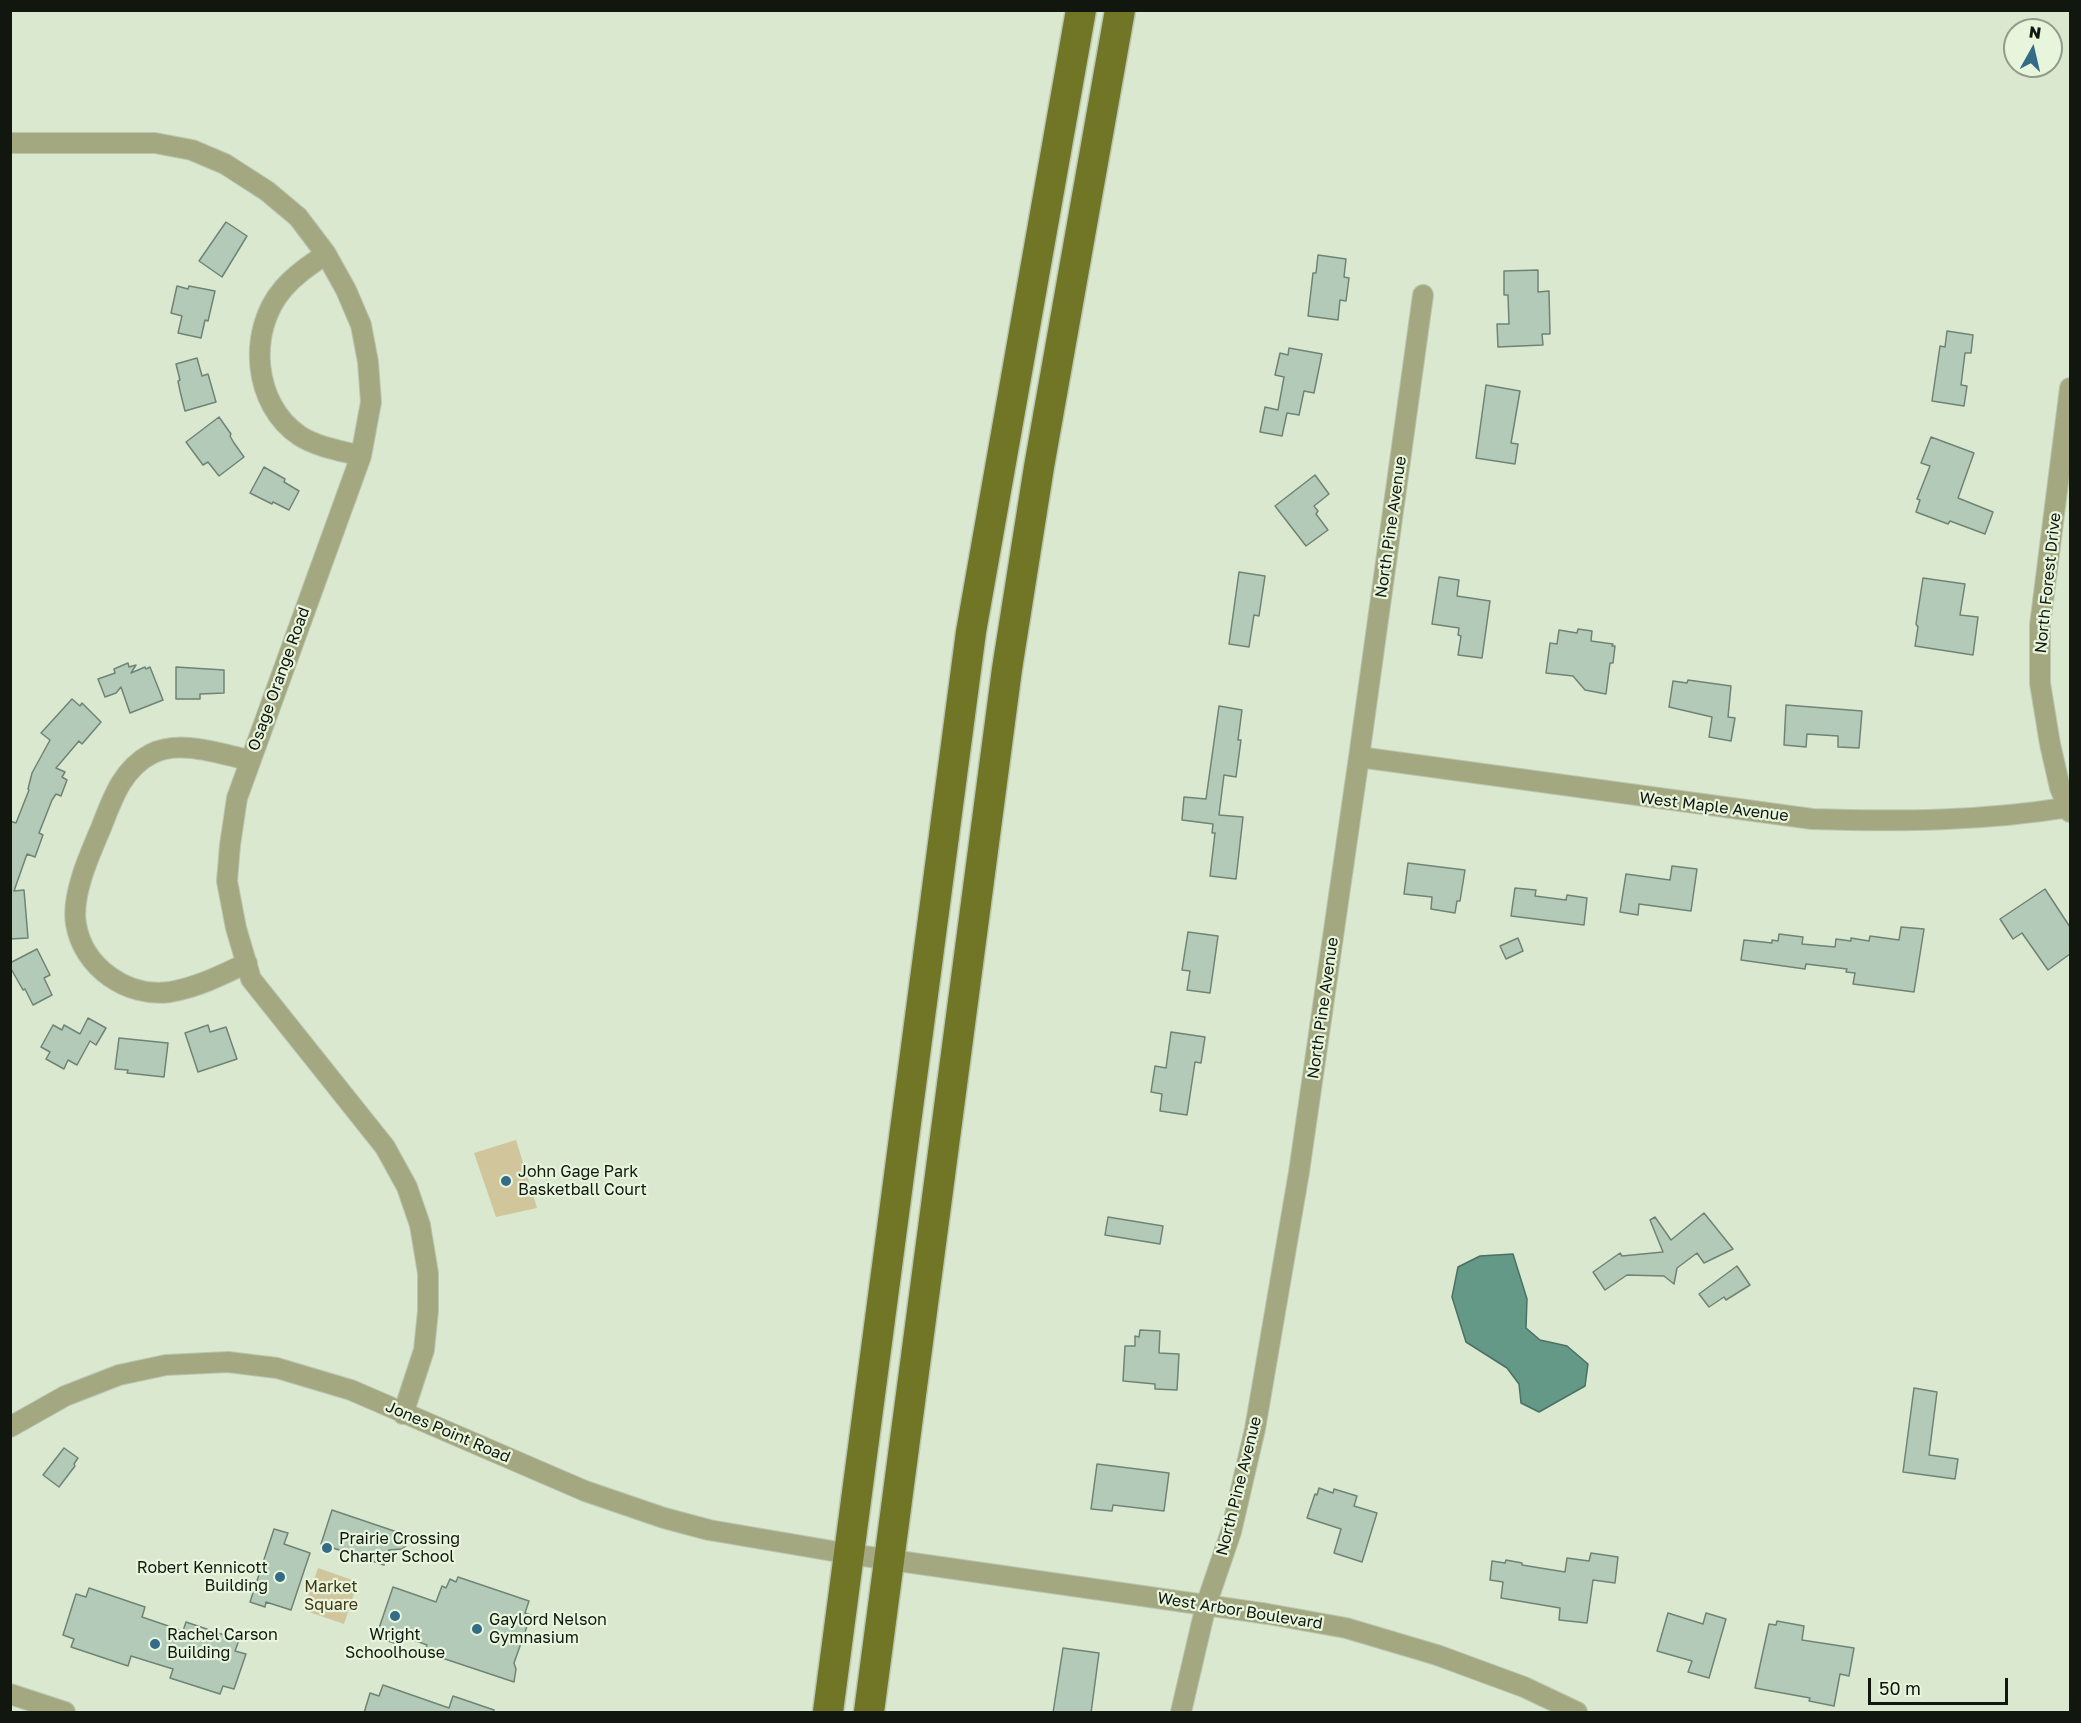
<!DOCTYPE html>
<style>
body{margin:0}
#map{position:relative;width:2081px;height:1723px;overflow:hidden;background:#dae8d0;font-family:"Golos Text",sans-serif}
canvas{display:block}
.frame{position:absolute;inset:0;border:12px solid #11160e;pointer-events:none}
.north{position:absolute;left:2003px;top:18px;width:60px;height:60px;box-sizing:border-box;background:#e7f5dd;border:2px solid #919c8a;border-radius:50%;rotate:8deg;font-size:16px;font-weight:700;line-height:24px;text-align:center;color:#11160e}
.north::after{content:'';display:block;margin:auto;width:21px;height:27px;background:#346b86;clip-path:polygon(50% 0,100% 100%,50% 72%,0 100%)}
.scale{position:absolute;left:1868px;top:1678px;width:140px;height:27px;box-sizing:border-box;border:3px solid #11160e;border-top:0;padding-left:8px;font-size:18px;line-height:21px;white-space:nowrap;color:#11160e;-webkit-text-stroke:4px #e7f5dd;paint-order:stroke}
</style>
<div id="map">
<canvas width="2081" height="1723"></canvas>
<div class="frame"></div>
<div class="north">N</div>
<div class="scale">50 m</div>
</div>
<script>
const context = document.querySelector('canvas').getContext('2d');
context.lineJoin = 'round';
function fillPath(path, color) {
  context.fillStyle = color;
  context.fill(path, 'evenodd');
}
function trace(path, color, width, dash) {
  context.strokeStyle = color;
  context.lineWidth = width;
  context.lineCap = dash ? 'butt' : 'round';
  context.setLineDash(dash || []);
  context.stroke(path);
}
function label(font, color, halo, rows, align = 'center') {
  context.font = font + ' "Golos Text",sans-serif';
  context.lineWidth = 4.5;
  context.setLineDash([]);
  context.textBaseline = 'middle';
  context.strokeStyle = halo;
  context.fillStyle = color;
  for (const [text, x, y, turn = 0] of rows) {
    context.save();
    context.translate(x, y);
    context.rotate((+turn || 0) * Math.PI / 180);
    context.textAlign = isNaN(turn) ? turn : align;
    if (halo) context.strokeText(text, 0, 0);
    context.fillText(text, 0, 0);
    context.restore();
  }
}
const green = new Path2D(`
 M516,1140L537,1208L496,1217L474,1153Z
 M318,1568L358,1582L344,1624L303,1610Z`);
const water = new Path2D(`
 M1513,1254L1527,1299L1526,1328L1540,1340L1567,1346L1588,1364L1585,1386L1539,1412L1521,1403L1519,1384L1507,1368L1466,1342L1452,1297L1458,1267L1480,1256Z`);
const building = new Path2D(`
 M226,222L247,236L222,277L199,261Z
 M1318,255L1346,259L1344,277L1349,278L1346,301L1340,300L1338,320L1308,316L1313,273H1316Z
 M1538,270V292L1549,291L1550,334H1542L1543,345L1498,347L1497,324H1509L1508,295H1504V271Z
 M177,286L188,289L189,286L215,291L208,321L205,320L201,338L178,333L182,316L171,313Z
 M1947,331L1973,335L1971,353H1965L1961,385L1967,386L1964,406L1932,401L1940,346L1945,347Z
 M1289,348L1322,354L1314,393L1304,391L1299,415L1287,413L1282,436L1260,432L1265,407L1278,410L1284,377L1275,375L1280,353L1288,355Z
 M197,358L202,376L208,374L216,402L185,411L180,391L178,381L180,380L176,364Z
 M1486,385L1520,391L1511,443L1518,444L1515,464L1476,458Z
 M219,417L231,434L230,436L234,443L244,457L219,476L208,462L203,465L186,442Z
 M1931,437L1974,453L1958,498L1993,512L1985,534L1950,521L1948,524L1916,512L1920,500L1917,499L1930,466L1921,463Z
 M264,467L285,479L284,482L299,491L289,510L273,502L272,504L250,493Z
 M1315,475L1329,494L1314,506L1318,511L1316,514L1328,530L1306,546L1275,506Z
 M1239,572L1265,576L1259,616L1254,615L1249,647L1229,644Z
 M1439,577L1459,580L1457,596L1490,601L1482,658L1458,655L1461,636L1458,635L1459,628L1432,624Z
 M1923,578L1965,584L1960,615L1978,617L1973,655L1915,646L1918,627L1916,624Z
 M1578,629L1592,631L1591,641L1613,644L1612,646H1615L1613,663H1610L1606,694L1585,690L1573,676L1546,673L1550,643L1557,644L1559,630L1577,633Z
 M128,663L129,667L136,665L131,673L145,667L146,669L150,667L163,700L130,713L121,687L116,693L105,697L98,679L115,673L114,669Z
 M176,667L224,670V693L200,694V699H176Z
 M1688,680L1731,686L1728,717L1735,718L1731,741L1709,737L1712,717L1669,707L1673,681L1687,683Z
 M72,699L80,706L82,703L101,722L82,744L79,741L56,768L65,772L62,777L67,780L61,796L56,794L52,800L39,833L43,835L35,857L27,854L14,891L24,890L28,938L10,939V821L16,823L29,790L28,789L32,773L50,740L41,733Z
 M1786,705L1862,711L1859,748L1838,747V736L1807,734L1806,747L1784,745Z
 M1219,706L1242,710L1238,740H1241L1236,777L1224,775L1219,815L1243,817L1236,879L1210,876L1215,833H1212L1213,824L1182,820L1184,797L1206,799Z
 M1408,863L1465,870L1460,901H1457L1455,913L1431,909L1432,897L1404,894Z
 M1672,866L1697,869L1691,911L1639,904L1638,915L1620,912L1626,874L1670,880Z
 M1515,888L1536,890L1535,896L1566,900L1567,895L1587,898L1584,925L1511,916Z
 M2045,889L2070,927V954L2048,970L2022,933L2013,939L2000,919Z
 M1901,927L1924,929L1914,992L1853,984L1855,973L1846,972L1847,969L1806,964L1805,969L1741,960L1744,940L1772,943V940L1778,941L1779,934L1803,937L1802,944L1835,947L1836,939L1851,941V938L1869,941L1870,936L1899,940Z
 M1188,932L1218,936L1210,993L1187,990L1190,971L1182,970Z
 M1518,938L1523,951L1506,959L1500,946Z
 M37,949L50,975L44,978L52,995L33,1005L25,989L23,990L10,967V963Z
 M88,1018L106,1028L96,1045L90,1041L77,1065L68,1060L64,1069L46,1059L50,1052L41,1047L53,1025L62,1030L64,1025L80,1034Z
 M208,1025L210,1032L226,1027L237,1059L198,1072L185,1033Z
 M1171,1032L1205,1037L1201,1063L1195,1062L1187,1115L1160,1111L1162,1094L1151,1092L1155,1066L1166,1068Z
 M119,1038L168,1043L164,1077L127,1073L128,1070L115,1069Z
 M1704,1213L1733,1249L1704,1263L1697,1253L1677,1268L1674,1284L1664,1276L1627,1275L1605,1290L1593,1272L1620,1253L1622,1256L1663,1252L1650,1220L1655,1217L1671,1240Z
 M1108,1217L1163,1226L1160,1244L1105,1235Z
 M1737,1266L1750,1285L1726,1300L1724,1297L1709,1307L1699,1294Z
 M1140,1330L1160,1331L1159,1353L1179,1354L1177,1390L1155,1389V1384L1123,1381L1125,1346H1135V1336L1139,1337Z
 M1914,1388L1937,1392L1929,1455L1958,1459L1955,1479L1903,1472Z
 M64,1448L78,1458L74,1464L75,1466L59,1487L43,1475Z
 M1097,1464L1169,1473L1164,1511L1113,1505L1112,1511L1091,1509Z
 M1319,1488L1333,1493L1334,1489L1357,1496L1354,1506L1377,1513L1362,1562L1334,1553L1341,1529L1307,1518L1315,1494L1317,1495Z
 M332,1510L403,1534L408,1539L407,1545L402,1549L389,1550L384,1565L321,1544Z
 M274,1529L288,1533L284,1544L310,1553L291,1610L266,1602L265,1607L250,1602Z
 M1591,1553L1618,1557L1615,1583L1593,1580L1587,1623L1559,1620L1560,1608L1501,1598L1503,1582L1490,1580L1492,1561L1505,1563L1506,1560L1522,1563V1565L1565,1572L1567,1558L1589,1561Z
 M458,1577L529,1601L525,1613L531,1615L514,1663L516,1669L514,1682L424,1652L427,1645L400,1635L397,1644L376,1637L393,1587L436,1602L442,1586L446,1588L450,1579L456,1582Z
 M89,1588L145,1607L142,1617L183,1631L186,1622L239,1640L235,1651L246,1654L234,1689L223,1686L220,1694L170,1678L173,1669L131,1656L128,1666L71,1647L74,1639L63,1635L76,1594L86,1597Z
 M1668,1613L1703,1624L1706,1613L1726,1619L1709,1678L1688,1672L1692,1661L1657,1651Z
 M1777,1621L1804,1626L1802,1640L1854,1648L1849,1676L1840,1674L1834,1706L1809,1701L1810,1698L1755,1688L1769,1624L1776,1625Z
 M1063,1648L1099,1653L1091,1713H1053Z
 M383,1685L449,1708L453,1696L494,1710V1713H364L370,1693L379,1696Z`);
const minor = new Path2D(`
 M10,143H155L192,150L225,164L267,191L298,217L326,254L346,290L361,325L368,362L371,402L361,456L237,798L230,845L227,881L236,928L251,979L385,1147L407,1187L420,1225L428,1273V1311L424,1350L403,1414
 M326,254C310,265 295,275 283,289C247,331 253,405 300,436C317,447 342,451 361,456
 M2070,388L2040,625V683L2050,744L2060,788L2070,812
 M1359,757L1812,819C1899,822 1985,821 2070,807
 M247,963C222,975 198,987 170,992C127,998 83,967 76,924C71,895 90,854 101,828C112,800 122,769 151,754C180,739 220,754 249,760
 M10,1427L65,1396L119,1375L166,1365L228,1362L277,1368L351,1390L585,1491L664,1518L709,1530L850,1554L1268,1614L1346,1628L1437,1655L1524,1687L1577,1712
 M10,1694L65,1712
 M1181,1712L1206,1605L1231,1532L1255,1429L1299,1172L1359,757L1423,295`);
const primary = new Path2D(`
 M828,1712L971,632L1081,10
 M869,1712L1007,669L1039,467L1120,10`);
const markers = [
 [506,1181,6,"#346b86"],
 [327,1548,6,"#346b86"],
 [280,1577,6,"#346b86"],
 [395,1616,6,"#346b86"],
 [477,1629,6,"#346b86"],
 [155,1644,6,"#346b86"]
];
const streetNames = [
 ["North Pine Avenue",1391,527,-82],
 ["North Forest Drive",2048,583,-84],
 ["Osage Orange Road",279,679,-70],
 ["West Maple Avenue",1714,807,7],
 ["North Pine Avenue",1323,1008,-82],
 ["Jones Point Road",448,1432,23],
 ["North Pine Avenue",1239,1486,-76],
 ["West Arbor Boulevard",1240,1611,9]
];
const poiNames = [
 ["John Gage Park",518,1172],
 ["Basketball Court",518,1190],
 ["Prairie Crossing",339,1539],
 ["Charter School",339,1557],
 ["Robert Kennicott",268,1568,"right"],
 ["Building",268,1586,"right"],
 ["Gaylord Nelson",489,1620],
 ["Gymnasium",489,1638],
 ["Rachel Carson",167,1635],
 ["Building",167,1653],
 ["Wright",395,1635,"center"],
 ["Schoolhouse",395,1653,"center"]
];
const parkNames = [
 ["Market",331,1587],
 ["Square",331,1605]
];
fillPath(green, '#d1c59c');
fillPath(water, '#649887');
trace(water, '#4b7163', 1.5);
fillPath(building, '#b3cab9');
trace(building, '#6f8474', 1.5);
trace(minor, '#bac6b1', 22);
trace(primary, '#bac6b1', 33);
trace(minor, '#a4a881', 20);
trace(primary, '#707625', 30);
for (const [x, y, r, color] of markers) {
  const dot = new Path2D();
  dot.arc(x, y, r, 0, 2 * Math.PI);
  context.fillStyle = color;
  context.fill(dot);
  trace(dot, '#e7f5dd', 2);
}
label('16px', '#11160e', '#e7f5dd', streetNames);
label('16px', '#11160e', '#e7f5dd', poiNames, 'left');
label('16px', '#413713', '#e7f5dd', parkNames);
</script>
